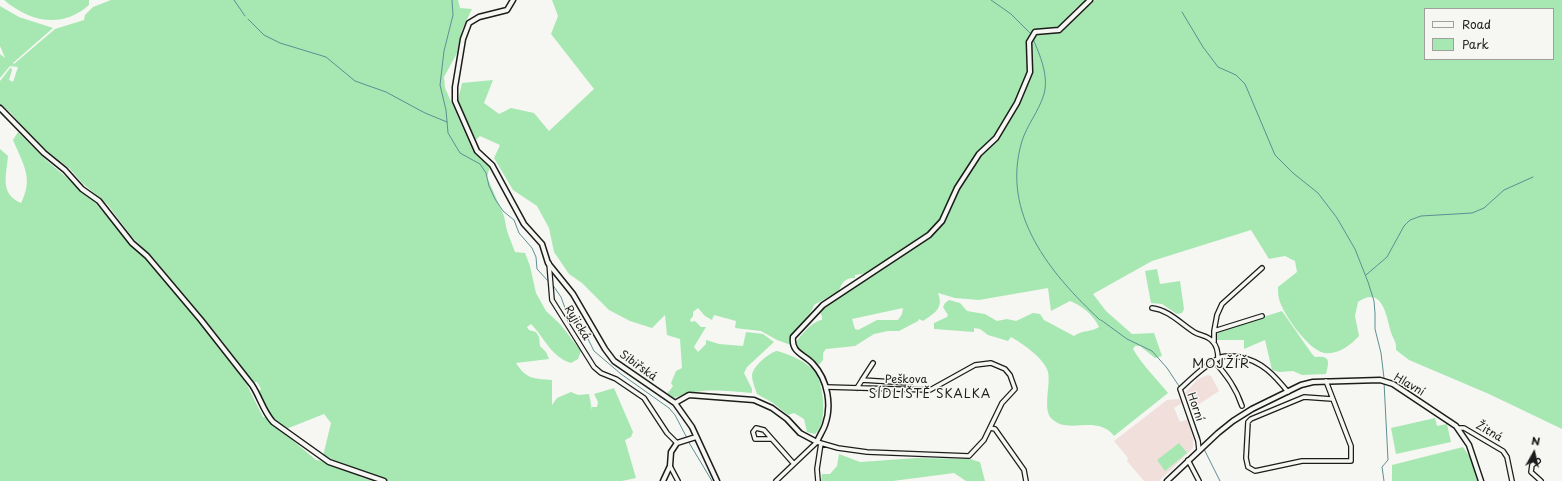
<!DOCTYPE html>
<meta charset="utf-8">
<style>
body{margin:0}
#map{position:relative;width:1562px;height:481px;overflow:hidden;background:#f6f6f2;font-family:"Playpen Sans",sans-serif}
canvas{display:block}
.legend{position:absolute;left:1424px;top:8px;width:130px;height:52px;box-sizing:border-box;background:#f6f6f2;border:1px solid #9f9f9c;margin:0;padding:5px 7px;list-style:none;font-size:12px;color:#1c1c1c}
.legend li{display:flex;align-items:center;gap:8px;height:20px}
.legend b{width:20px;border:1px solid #9f9f9c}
.north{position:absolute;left:1514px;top:433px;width:40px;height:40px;-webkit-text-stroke:3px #f6f6f2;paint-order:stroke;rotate:8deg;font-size:11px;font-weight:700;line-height:16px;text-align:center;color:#1c1c1c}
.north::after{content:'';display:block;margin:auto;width:14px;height:18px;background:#1c1c1c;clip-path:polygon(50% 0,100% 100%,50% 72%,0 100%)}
</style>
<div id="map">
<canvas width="1562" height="481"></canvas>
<ul class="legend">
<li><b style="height:5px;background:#f6f6f2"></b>Road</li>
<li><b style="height:11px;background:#a7e8b2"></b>Park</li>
</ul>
<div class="north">N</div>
</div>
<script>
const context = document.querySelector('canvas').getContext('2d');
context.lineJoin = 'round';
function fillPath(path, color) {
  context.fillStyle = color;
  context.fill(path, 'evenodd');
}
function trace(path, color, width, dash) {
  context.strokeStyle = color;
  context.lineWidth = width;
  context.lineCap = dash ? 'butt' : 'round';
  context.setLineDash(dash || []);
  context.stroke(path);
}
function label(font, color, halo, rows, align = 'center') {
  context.font = font + ' "Playpen Sans",sans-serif';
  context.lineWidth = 3;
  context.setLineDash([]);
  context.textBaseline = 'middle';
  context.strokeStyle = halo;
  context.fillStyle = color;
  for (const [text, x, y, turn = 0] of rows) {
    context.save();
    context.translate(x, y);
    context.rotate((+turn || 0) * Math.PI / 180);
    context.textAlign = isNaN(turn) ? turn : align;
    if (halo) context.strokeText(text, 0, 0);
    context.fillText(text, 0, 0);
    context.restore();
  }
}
const built = new Path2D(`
 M1208,375L1211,376L1219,391L1192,409L1185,393L1198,379Z
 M1179,399L1182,403L1174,408L1180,422L1188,419L1193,439V448L1159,481H1144L1127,461L1128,458L1114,441L1167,400Z`);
const green = new Path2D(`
 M4,0H89V5C62,29 30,22 4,0Z
 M111,0H458L460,8L472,9L462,30L457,53L444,77L445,88L473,151L490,166L487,177L504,216L507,231L515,252L525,253L530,266L536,293L546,311L560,324L581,351L578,359L571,363C551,357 545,338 531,324L527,327L529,330L536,332L539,337L540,346L546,352L549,359L516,363C527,380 533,378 552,380V405L557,398L571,392L578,395L589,394L592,410V407H597L598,402L594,394L614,388L633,432L631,437L625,440L636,478L622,481H389L323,456L331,423L324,414L286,429C271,419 265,408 259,391L261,389L257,382H254L250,378L222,341L155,260L132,237L107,204L82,183L70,169L37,143L10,112L0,104V81L11,67L12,70L9,80L13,82L18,67L10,66L0,78V54L5,58L0,46V6L19,17L53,28L13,63L14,64L55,29L84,20L85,15L93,7Z
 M552,0H1087L1075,9L1058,29L1034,30L1029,35L1027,42L1028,71L1016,102L994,137L978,153L955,187L941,220L928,233L868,273L855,275V278C846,277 841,283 839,291L814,305C809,320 791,327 791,345L777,340L761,331L735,328L736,321L714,315L712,320L705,316L698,308L693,312V316L690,320L691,322L695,321L701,327H706L694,347L698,352L706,344V340L719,344L743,346L746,332L763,334L774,342L747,367L744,373L752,389V393C722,391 703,387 674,398L667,394L673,386L671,383L676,371L682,368L680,339L667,335L665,315L652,328L630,321L609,310L582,283L569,274L554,252L549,228L537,206L513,190L494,158L500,145L480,136L476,140L458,100L462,83L493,80L484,103L499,114L511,108L534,113L549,131L594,89L551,34L558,16Z
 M1095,0H1562V429L1489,394L1409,360L1396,350C1397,341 1392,338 1390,329C1386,313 1381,286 1358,302L1355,316L1359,336C1350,346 1335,357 1321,352C1306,346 1283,314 1279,299C1278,295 1278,291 1278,287L1297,272L1295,261L1285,256L1269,259L1251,230L1152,261L1093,294L1106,311L1132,334L1154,333L1162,356L1155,358L1140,346H1135L1133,349C1143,366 1156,378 1168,393L1114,436C1097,414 1068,435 1052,419C1042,410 1051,385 1048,372C1045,359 1022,343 1011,337L1008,341L988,335L980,329L974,328V332L934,329V323L947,317L948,315L943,307L945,303L949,300L960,303L967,311L985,314L997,321L1007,319L1016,321L1033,313L1040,314L1044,320L1074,336C1082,330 1092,332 1099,327C1093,314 1082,306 1070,301L1051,311L1048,288L979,300L955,298L938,293C944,308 935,313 923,321L919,319L918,321L899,331H888L874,334L855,346L826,349L823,353V360L819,365L805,353L800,352L795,344C800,336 812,321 822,320V316L820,313L824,307L930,236L944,222L958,189L980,156L997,139L1019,104L1032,72L1031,42L1035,34L1059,32ZM1425,9H1553V59H1425ZM903,308L902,314L898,320H877L858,330L855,329L852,319Z
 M18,132L46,160L92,199L132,246L143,256L198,321L246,383L263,417H265L316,460C322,460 326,464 331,466C340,469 351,472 360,474V477L374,481H0V149L8,156C6,177 0,194 21,203C34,178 23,164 13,140Z
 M1157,269L1160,284L1180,281L1184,309L1182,313L1177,314L1162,304L1151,303L1145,271Z
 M1282,311L1312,354L1315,357C1331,355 1329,362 1326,374L1302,375L1293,371L1279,372L1272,370L1265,340L1244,349V340H1216L1214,338L1216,332Z
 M777,351C791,355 806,361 815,372C824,383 828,426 815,434L807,432L804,419L794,413L788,415L773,403L757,394C755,388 752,381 752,375C753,366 770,352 777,351Z
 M1435,418L1437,426L1447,424L1451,442L1396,454L1391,428Z
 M1179,443L1187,453L1165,471L1157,460Z
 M1463,447L1471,459L1477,481H1392V465Z
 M839,454L860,462L917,458L970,459L980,462L985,481H966L954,473L893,481H821L822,474H830L837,466Z`);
const stream = new Path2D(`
 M234,0L245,16
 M452,0L453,15L444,51L440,85L446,110L448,133L460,153L480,164L486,173L489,186L495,199L503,211L514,220L519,233L532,248L536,257L537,269L549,282
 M991,0L1011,14L1031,34
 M1182,12L1203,47L1218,67L1236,75L1245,84L1275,155L1293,173L1318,193L1337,218L1355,249L1368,282L1374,301L1375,313V329L1381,353L1384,378
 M248,19L264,35L280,43L326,57L355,81L386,92L425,113L447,122
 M1033,39C1040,55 1049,76 1044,94C1039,111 1027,125 1022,141C1000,214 1051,274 1100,320
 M1366,275L1387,257L1404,226L1410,220L1421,216L1472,213L1484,208L1504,190L1533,177
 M552,284L561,297L565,308L576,315L594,351L621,374L669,408L675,415L687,438
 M1101,320L1127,339L1152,351L1167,368L1179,386
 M1182,390L1200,438
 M688,441L712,481
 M1204,449L1220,481
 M1384,481L1382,467L1388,460L1384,382`);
const minor = new Path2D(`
 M549,263L552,300L594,367L601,373L616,379L644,398L667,433L677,443
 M1152,308C1169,310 1180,323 1194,332C1200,336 1208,335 1213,342C1217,346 1218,354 1218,359
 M1214,331L1262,316
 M1214,342V331L1217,315L1222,304L1262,268
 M1215,362C1227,376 1236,388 1242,406
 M862,380L873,363
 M1326,381L1351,446V461H1302L1255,471L1248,467L1246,458L1248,422L1251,419L1304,397L1332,399
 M857,388L862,380L910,383
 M990,428L995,429L1024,470L1026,481
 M1458,428H1464L1503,451L1507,457L1512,481
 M771,439H755L753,432L756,428L764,430L794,464
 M1199,450L1198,441L1180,389C1192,378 1206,364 1221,357C1228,355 1234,356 1240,357C1262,361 1275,376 1288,392
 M1188,460L1199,481
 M1538,461L1532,465L1531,472L1541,481
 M670,466L678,481
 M776,481L817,442L838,448L867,452L969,456L984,440L1002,403L1015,389L1010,375L1005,369L991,363L975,365L930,390L826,387
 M818,481L817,469L821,443`);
const tertiary = new Path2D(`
 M513,0L507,10L479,17L469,23L463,39L455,87V101L477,151L492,165L524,224L542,244L548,263L573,294L605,349L614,361L675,403L692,427L717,481
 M0,108L44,153L65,170L82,189L99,201L132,243L147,256L201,320L252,385C260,397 263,411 273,422L329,462L384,481
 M675,403L689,395L754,400L772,408L787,419L800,433L817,442C819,436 823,431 825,425C832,406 828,380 813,364C804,354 791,353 793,337L823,305L929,235L942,221L957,188L979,154L996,138L1017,103L1030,72L1029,42L1035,32L1059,30L1090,0
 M663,481L670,466L671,452L677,443L696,437
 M1167,481L1218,433L1233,421L1252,409L1301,385L1313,382L1380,380L1393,384L1456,426L1469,445L1481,481`);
const streetNames = [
 ["Ryjická",577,323,58],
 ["Sibiřská",638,366,36],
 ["Peškova",906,380],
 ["Hlavní",1409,385,30],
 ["Horní",1195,407,71],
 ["Žitná",1489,432,30]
];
const neighbourhoodNames = [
 ["SÍDLIŠTĚ SKALKA",930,395]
];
const quarterNames = [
 ["MOJŽÍŘ",1221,364]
];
fillPath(built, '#f1dfdc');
fillPath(green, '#a7e8b2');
trace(stream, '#5d8e93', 1);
trace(minor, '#1c1c1c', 6);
trace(tertiary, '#1c1c1c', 7);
trace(minor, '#f6f6f2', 3.5);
trace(tertiary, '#f6f6f2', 4);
label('11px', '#1c1c1c', '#f6f6f2', streetNames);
context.letterSpacing = '1px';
label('12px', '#1c1c1c', '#f6f6f2', neighbourhoodNames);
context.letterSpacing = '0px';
context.letterSpacing = '1px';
label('13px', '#1c1c1c', '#f6f6f2', quarterNames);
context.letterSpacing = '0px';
</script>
